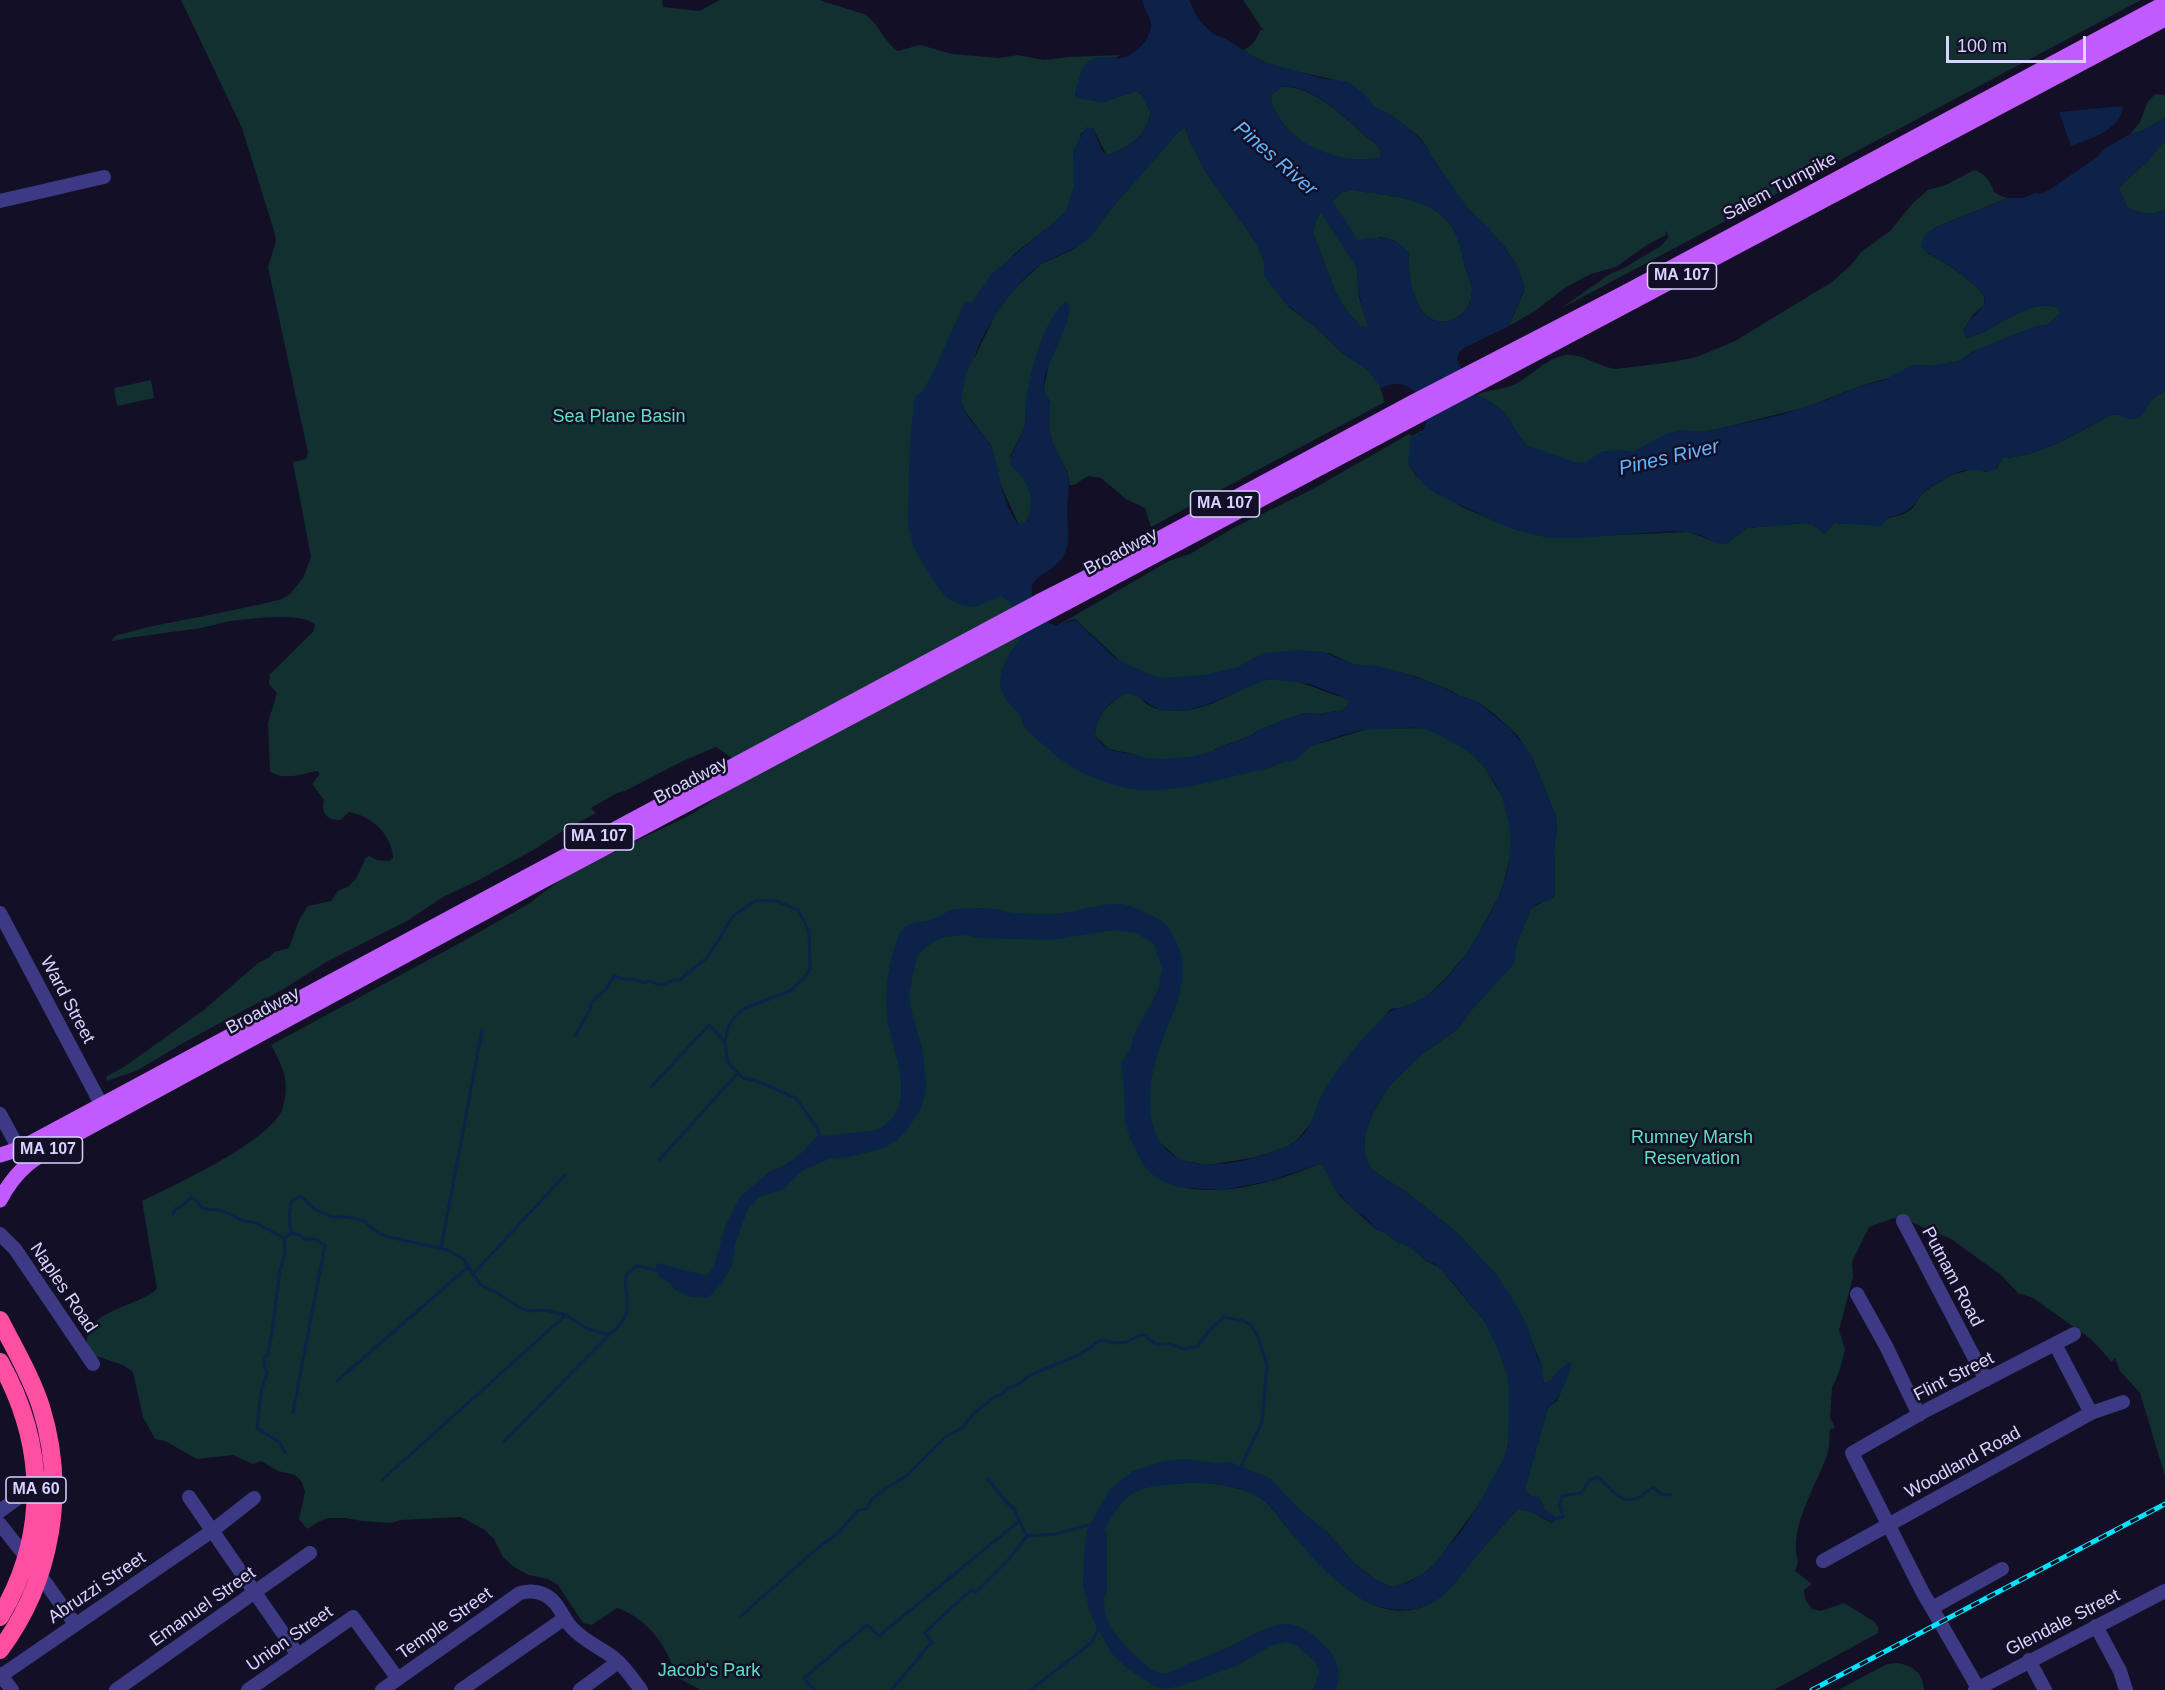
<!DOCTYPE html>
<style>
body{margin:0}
#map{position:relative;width:2165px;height:1690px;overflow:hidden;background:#130f26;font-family:Helvetica,sans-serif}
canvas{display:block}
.scale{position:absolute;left:1946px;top:36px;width:140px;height:27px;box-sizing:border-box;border:3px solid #d9d4ff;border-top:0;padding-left:8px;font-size:18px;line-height:21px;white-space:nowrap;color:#d9d4ff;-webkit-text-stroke:4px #130f26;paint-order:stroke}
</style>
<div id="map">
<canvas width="2165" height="1690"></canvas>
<div class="scale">100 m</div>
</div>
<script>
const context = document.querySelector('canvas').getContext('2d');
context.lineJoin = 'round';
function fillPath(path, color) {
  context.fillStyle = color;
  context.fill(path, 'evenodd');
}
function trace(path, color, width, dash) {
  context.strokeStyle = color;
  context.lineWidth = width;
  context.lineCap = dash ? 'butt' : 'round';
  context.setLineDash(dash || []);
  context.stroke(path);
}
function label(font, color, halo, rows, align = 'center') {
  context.font = font + ' Helvetica,sans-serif';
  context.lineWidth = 5;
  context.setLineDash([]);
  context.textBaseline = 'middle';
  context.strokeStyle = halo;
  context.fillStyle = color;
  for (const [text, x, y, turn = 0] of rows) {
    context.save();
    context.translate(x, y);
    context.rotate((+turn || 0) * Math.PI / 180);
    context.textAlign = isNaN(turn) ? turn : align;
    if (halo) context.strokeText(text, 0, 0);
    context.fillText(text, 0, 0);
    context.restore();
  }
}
const green = new Path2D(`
 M181,0H662L663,7L699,11L720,0H819L864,14C879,23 883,41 898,51L920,45L952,54L999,58L1018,55L1043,60L1069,57L1121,55L1106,62L1084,67L1075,94L1078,98L1103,102L1136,91L1143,96L1149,110H1151C1149,133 1131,147 1110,154H1106L1093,128L1081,133L1080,137L1094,177L1073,194L1065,214L1013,255L972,363L995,315L1014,289L1041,264L1074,249L1091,236L1109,211L1178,132L1185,127L1190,142L1205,171L1256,242L1276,290L1290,308L1313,325L1339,350L1368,370L1379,383L1384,400L1383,401L1385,402L1151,527L1145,508L1126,499L1101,478L1088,476L1074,485H1070L1067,471L1054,449L1049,428L1050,401L1045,395L1044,387L1049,363L1069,314L1060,307L1044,335L1032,371L1024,429L1010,456C1023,478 1042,499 1025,523L1019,525L1001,486L991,445L964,410L962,403L953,426L1043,635L1025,687L1111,759L1137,755L1109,749L1095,736C1095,730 1096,723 1099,718C1104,709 1121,692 1132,693C1138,694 1142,701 1147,704C1157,712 1174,712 1187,710C1214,707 1236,690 1261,681C1286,674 1310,686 1332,694C1339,696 1344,697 1350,702L1343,710L1318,714L1304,713L1258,730L1252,735L1213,750L1321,743L1367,729L1429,728L1462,747L1473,755L1486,769L1504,800L1511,831L1512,848L1503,885L1498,898L1470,949L1447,977L1426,997L1406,1007L1391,1009L1365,1038L1354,1055L1338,1070L1321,1098L1311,1123L1297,1140L1287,1147L1252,1158L1207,1165L1180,1160L1159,1142L1148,1170C1192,1208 1271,1184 1319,1164L1323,1165L1339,1195L1347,1203L1377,1230L1386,1233L1397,1242L1409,1246L1426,1261L1439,1267L1485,1322L1496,1343L1511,1381V1426L1506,1455L1498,1472L1477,1507L1436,1563L1423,1574L1401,1585L1393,1587L1377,1581L1354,1563L1326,1531L1208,1462L1179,1484C1199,1479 1245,1486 1262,1499C1273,1507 1280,1520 1289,1530C1321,1566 1372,1630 1427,1605C1448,1596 1461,1574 1475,1557C1489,1541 1503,1525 1518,1509L1530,1511L1552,1523L1556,1519L1544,1509L1541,1501L1528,1494L1525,1488L1548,1408L1557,1401L1569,1372L1545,1384L1542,1380V1366L1521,1315L1495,1273L1455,1231L1406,1192L1372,1170L1365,1157L1364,1147L1366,1131L1373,1113L1388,1087L1422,1054L1459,1028L1467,1015L1513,964L1517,942L1531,908L1553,897L1555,893L1554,848L1557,830L1556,817L1532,757L1517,735L1493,713L1476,701L1459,696L1452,691L1418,677L1392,670L1353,664L1329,653L1170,685L1123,664L1075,619L1070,620L1056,628H1053L1169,561L1190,554L1235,527L1311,490L1409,434L1412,436L1421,431H1423L1412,439L1411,468L1416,476L1462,507L1514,529L1550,538L1687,532C1701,535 1712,543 1726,544L1747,528L1804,523L1812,524L1825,534L1834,523L1865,524L1904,514L1912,509L1922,494L1931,487L1952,475L1969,470L1979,469L1985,472L1996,469L2003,458C2043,456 2076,433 2111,415C2122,413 2129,421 2140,417L2151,399L2165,391V1476L2140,1393L2120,1371L2115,1358L2112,1362L2091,1339L2033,1298L2018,1293L2001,1275L1951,1239L1909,1221L1894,1218L1869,1227L1852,1262L1853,1277L1839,1330L1845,1350L1839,1372L1832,1388L1830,1417L1835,1428L1830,1429C1829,1437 1830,1445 1828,1452C1817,1486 1788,1526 1798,1562L1795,1571L1812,1584L1804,1590L1805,1599L1812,1609L1821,1611L1844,1603L1875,1622L1878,1627V1633L1774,1690H701L676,1677C674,1672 674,1667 671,1662C661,1638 643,1617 617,1608L592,1625L583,1623L558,1585L548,1579L529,1575L514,1567L503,1557L494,1539L485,1530L461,1517L401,1520L391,1523L362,1521L345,1518H328L320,1521L307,1529L299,1519L305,1492L302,1482L295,1475L278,1471L261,1461L253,1464L233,1455L197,1459L165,1441L155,1439L143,1417L133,1372L123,1365L90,1354C73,1311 135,1309 157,1289L142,1201C173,1186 275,1139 283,1107C290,1081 283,1067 271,1045L469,938L530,903L560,880L583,867L692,814L739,783L732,758L716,747L681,762L625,791L617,793L591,808L596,813L564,830L535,849L479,880L443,897L407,921L328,961L282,990L192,1038L136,1071L106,1081L107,1076L124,1067L205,1009L258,963L270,957L274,952L289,948L299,920L308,906L331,901L338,891L349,886L356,879L365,859L369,856L377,860L390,861L393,858C392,835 372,816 349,812L340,820C326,820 321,813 324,800L312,784L320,774L318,771C303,773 284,782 270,771L268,723L277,693L269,684L270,674L313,632L315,625C303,611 248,619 230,621C218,623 206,628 194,629C166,633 139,636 112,641L113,638L117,635C129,633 141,628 153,626C197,617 239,610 282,599L290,594L303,578L311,557L293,462L306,459L308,453L268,267L276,241L275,234L242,128Z
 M1243,0H2141L1560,309L1610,274L1624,268L1661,246L1669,237L1665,230L1666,235L1647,245L1616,267L1591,274L1566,287L1535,311L1509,326L1524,291L1518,268L1504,246L1464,204L1431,156C1425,134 1395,120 1377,109C1365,101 1348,84 1335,80C1305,72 1269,70 1244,50C1252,46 1257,39 1260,30H1263Z
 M1282,87C1312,85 1342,115 1362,133C1371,142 1382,143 1380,158C1344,164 1301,151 1281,120C1275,112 1270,104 1271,94Z
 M2155,94L2165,95V118L2142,131L2130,134L2140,122L2147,103Z
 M2165,140V210C2151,216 2141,214 2127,207L2119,189L2121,185L2148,161Z
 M1974,170C1983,172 1992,182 1994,192L2001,196L2008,198L1936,227L1928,254C1940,258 1978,284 1983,295C1985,299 1985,301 1984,305L1974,314L1964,329L1967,338C1996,332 2027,296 2059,308L2061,313L2047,325L2034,327L1972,352L1959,361L1932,366L1913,365L1892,377L1860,386L1807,407L1718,429L1703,432L1679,431L1633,452L1605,451L1598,454L1585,464L1571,469L1559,468L1531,450L1520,437L1505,413L1489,401L1476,395C1488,390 1501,390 1513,385C1531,377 1546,358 1566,355C1581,353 1601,368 1616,369L1672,362L1697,357L1735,341L1832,282L1852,264L1861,252L1890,231L1913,203L1928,190L1946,185Z
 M1353,190C1380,195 1408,195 1433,209C1454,222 1460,240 1464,262C1465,271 1471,280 1472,289C1473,314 1445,333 1425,314C1411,300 1408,272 1409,253L1394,240L1380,237L1356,249L1359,297L1368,326H1360L1343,306L1335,291L1313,233L1315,222L1323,208L1343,192Z
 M151,380L154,398L117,406L114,388Z
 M1897,1663C1913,1666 1923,1672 1924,1690H1838L1887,1664Z`);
const water = new Path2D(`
 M1142,0H1189L1198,19L1213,34L1224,38L1259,60L1320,78L1349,82L1364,94L1376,108L1390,114L1411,130L1429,149L1431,156L1469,210L1485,224L1504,246L1518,268L1525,287L1509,326L1462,349L1458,354L1457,360L1471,389L1476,395L1489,401L1505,413L1520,437L1531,450L1559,468L1571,469L1584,464L1598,454L1605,451L1619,450L1633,452L1668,433L1685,430L1703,432L1777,416L1824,401L1860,386L1882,381L1913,365L1932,366L1959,361L1976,350L2034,327L2047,325L2061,312L2059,308C2027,296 1996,332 1967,338L1963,333C1968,321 1976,314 1984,305L1985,298C1979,286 1952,266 1940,260C1933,256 1926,253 1921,246L1925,234L1936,227L2008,198H2024L2035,193L2041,194L2049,190L2096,158L2104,149L2130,134L2142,131L2165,118V140L2148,161L2121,185L2119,189L2127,207C2141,214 2151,216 2165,210V391C2161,393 2156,396 2153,399C2145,405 2146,418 2134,419C2125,420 2120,413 2111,415C2076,433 2043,456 2003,458C2000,461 1998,466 1995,469C1989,475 1976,469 1968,470C1962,470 1955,473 1950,476C1941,481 1929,486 1922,494C1910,510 1909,512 1889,517L1881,526L1834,523L1825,534L1812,524L1804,523L1747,528L1726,544L1716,543L1703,536L1687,532L1670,531L1579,538H1550L1527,533L1503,525L1437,494L1424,485L1408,464L1411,436L1413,437C1442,431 1421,368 1381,388L1368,370L1343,354L1313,325L1285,303L1264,276V262L1256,242L1205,171L1190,142L1185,127L1178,132C1156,159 1133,184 1110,210C1103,218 1098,228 1091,236C1077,251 1056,254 1040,265C1007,287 960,364 962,404C963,416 987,435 992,449C1001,474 1001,504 1019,525L1027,521C1036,498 1029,481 1011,466C1009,450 1021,441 1024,427C1026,421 1025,415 1025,409C1029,378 1040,323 1066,302L1069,305C1072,326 1047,359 1044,383C1043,391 1047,394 1049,400C1052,408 1048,419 1049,428C1051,446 1060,454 1066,470C1072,484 1067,496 1067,510C1067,521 1069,532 1068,542C1065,570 1035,572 1032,587C1030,598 1040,612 1045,621L1056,626L1075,620L1115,658L1148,674L1162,678L1204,675L1238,667L1263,653L1299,650L1323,652L1353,664L1377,666L1401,672L1436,684L1459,696L1476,701L1508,727L1526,747L1532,757L1556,817L1557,830L1554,848L1555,893L1550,900L1537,904L1531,908L1517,942L1514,964L1467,1015L1459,1028L1422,1054L1388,1087L1373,1113L1366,1131L1364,1147L1365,1157L1372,1170L1406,1192L1455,1231L1495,1273L1513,1299L1527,1325L1537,1357L1542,1366L1544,1384C1555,1378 1558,1367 1572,1362C1567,1379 1562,1397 1548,1408L1525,1488L1531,1496L1539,1497L1544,1509L1555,1516L1556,1519L1553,1523L1530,1511L1518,1509C1503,1525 1488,1541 1475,1558C1462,1574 1446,1599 1425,1606C1367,1625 1323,1570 1289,1530C1280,1520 1273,1506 1262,1499C1240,1484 1202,1481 1177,1484C1156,1486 1136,1486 1122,1503C1109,1517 1097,1543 1098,1562C1098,1572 1101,1581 1103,1590C1104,1597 1104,1605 1105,1613C1110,1631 1124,1645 1137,1657C1143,1663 1151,1671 1160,1673C1171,1675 1181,1667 1190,1663C1206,1657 1222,1650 1237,1643C1275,1623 1292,1611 1327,1648C1339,1660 1341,1674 1336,1690H1313L1319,1673L1316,1663L1297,1646L1286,1642L1271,1646L1236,1666L1180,1686L1165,1689L1155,1686L1128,1669L1112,1654L1092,1618L1083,1586L1084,1554L1087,1530L1110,1489L1133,1471L1165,1461L1185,1459L1215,1463L1230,1462L1270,1478L1298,1508L1326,1531L1354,1563L1377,1581L1393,1587L1407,1583L1430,1569L1463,1529L1477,1507L1503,1460L1508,1447L1509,1389L1507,1375L1498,1350L1485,1322L1450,1279L1435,1264L1426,1261L1409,1246L1397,1242L1386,1233L1377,1230L1364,1216L1354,1210L1334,1188L1323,1165L1319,1164L1269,1181L1222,1190L1176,1187L1158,1179L1144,1166L1131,1141L1125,1122L1124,1087L1121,1064L1131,1047L1133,1037L1158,990L1162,969L1154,944L1136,933L1114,930L1052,940L978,938L967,935L946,937L936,940L920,952L916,961L909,994L910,1005L923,1051L926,1087L924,1099L919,1112L907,1130L897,1140L884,1148L849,1157L829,1159L803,1170L782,1190L759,1197L748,1209L743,1222L735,1245L732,1266L722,1283L708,1298L691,1297L675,1290L671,1284L659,1276L655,1267L657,1263L707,1276L714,1266L726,1224L740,1197L769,1172L788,1163L804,1151L816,1137L877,1130C920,1108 894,1056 888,1024C884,999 887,970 895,946C898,937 900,927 911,924C917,921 923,922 930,920C939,918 947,910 956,909C964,908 977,908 985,908C995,908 1005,912 1014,913C1030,914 1048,915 1063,913C1082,910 1101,903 1121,904C1131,905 1139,910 1148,914C1162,920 1169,925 1175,939C1195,978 1171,1014 1159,1050C1150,1078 1145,1109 1157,1136C1175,1177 1238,1165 1271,1152C1280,1148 1290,1147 1298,1140C1314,1126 1315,1106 1325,1089C1342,1062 1363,1036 1387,1014C1396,1006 1411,1006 1422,999C1453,980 1476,939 1493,908C1524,854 1514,777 1457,745C1436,733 1428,726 1403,728C1390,730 1377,728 1364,730C1350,732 1321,741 1309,748C1303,752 1300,758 1294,761C1291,763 1287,761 1284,762C1277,764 1273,767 1266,769C1259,771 1254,771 1247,773C1213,781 1177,792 1141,790C1115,788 1081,775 1060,759C1054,755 1050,750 1045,746C1039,740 1028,734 1024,726C1022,724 1022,720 1021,717C1016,709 1007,703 1003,694C993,671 1013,650 1024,632C1019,618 1015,604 1001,596L975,607L962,605L950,600L944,595L933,580L914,548L908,524V506L910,440L915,397L923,391L935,368L965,302H972L992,274L1001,266L1052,224L1067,209L1074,185L1073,151L1086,127L1093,128L1102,151L1106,154H1110C1131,147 1149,133 1151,111L1149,110L1143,96L1136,91L1103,102L1077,98L1075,93C1079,83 1080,65 1091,60C1110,49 1119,71 1143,44C1148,38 1152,30 1151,22C1149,15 1144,9 1142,0ZM1282,87C1312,84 1342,115 1362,133C1371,142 1382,143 1380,158C1345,164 1301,150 1281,120C1275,111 1270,104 1272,94ZM1353,190C1380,195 1408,195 1433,209C1454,222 1460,240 1464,262C1465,271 1471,280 1472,289C1473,314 1445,333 1425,314C1411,300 1408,272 1409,253C1395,235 1376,236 1356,241C1355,270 1358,299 1368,326H1360L1343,306L1335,291L1313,233L1315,222L1323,207L1343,192ZM1269,679L1310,684L1341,696L1350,702L1343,710L1318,714L1304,713L1258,730L1252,735L1207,753L1189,757L1165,759L1146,758L1137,755L1113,751L1104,746L1095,736C1096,718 1109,699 1127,694C1136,691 1151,710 1168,711C1206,712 1235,690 1269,679Z
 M2123,106C2121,130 2090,139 2071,146L2059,112Z`);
const stream = new Path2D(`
 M575,1036L591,1008V1003L606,989L614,976L627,980L634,979L644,983L649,981L661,985L674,980H679L708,957L733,916L755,901L774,900L798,910L809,931L810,969L805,977L790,991L743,1009L733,1019L729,1025L725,1042L727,1058L728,1063L743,1078L757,1081L796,1098L815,1125L821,1137
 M651,1087L709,1025L725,1042
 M659,1160L737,1074
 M173,1214L176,1208H179L191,1198L196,1200L202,1208L223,1211L241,1220L256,1223L284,1238L291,1233L300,1235L304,1239H315L325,1245L293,1412
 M291,1233L289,1216L291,1202L298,1197H302L314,1209L332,1217H347L364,1221L378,1233L389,1237L448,1250L463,1259L481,1285L496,1292L517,1306L527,1311L544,1310L564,1314L586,1328L608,1335C634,1317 627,1306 625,1280L628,1273L637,1266L657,1270
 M284,1239L285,1253L280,1271L272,1332L268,1354L265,1357L264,1364L267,1373L261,1392L257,1428L279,1442L285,1452
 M441,1248L482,1030
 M473,1274L565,1175
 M337,1381L469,1266
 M504,1441L608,1336
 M987,1478L1007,1503L1015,1510L1019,1521L1027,1536L1055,1534L1093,1524
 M382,1480L566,1315
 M1553,1519L1563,1517L1560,1506L1562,1496L1581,1493L1590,1480L1598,1477C1620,1498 1626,1511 1653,1487L1661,1494L1671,1495
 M741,1616L813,1552L839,1532L858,1510L867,1509L871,1500L886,1488L905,1477L945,1437L962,1428L974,1413L994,1397L1002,1394L1008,1388L1016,1386L1030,1375L1079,1355L1101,1340C1109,1341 1117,1345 1126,1342C1133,1339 1137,1335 1145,1335L1155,1344H1171L1183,1349L1198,1346L1209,1331L1224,1317L1243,1321L1251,1325L1258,1337L1267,1365L1262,1422L1241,1466L1244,1469
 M814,1690L804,1678L867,1625L879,1636L1019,1521
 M891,1690L932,1642L924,1633L971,1590L975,1593L1009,1559L1027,1536
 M1031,1690L1092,1642L1099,1627`);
const river = new Path2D(`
 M1310,189L1322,200L1368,270
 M1530,455L1573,470L1592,471
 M1099,1591V1536`);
const minor = new Path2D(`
 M0,201L104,177
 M0,913L101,1104
 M0,1114L19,1149
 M1903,1221L1986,1380
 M0,1234L15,1249L93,1364
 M1857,1294L1886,1346L1919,1415
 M2055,1344L2091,1413
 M189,1497L298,1655
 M0,1511L25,1493L36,1490
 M0,1524L26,1557
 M1823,1561L2091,1413L2123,1402
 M40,1575L75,1624
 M1932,1608L2002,1569
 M2096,1626L2120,1671L2126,1690
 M2029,1660L2045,1690
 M0,1674L12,1690
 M2,1675L212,1531L254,1498
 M1978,1688L1922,1591L1852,1453L1925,1411L2074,1334
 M116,1690L310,1553
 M248,1690L353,1617L398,1679
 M382,1690L520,1593C528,1591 536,1591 543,1594C559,1601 561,1616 572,1628C584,1641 601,1648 614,1658C625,1667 633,1679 641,1690
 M461,1690L565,1618
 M580,1690L618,1662
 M1975,1690L2165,1591`);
const major = new Path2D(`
 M0,1155L19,1149L1038,602L1099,571L1411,403L1628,291L2165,3
 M0,1200C17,1168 34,1158 64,1141L539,883L2165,19`);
const highway = new Path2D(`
 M0,1320C14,1348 31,1376 41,1407C67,1490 52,1580 0,1650
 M0,1362C46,1444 49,1535 0,1617`);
const rail = new Path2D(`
 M1812,1690L2165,1504`);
const shields = [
 [1682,276,69],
 [1225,504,69],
 [599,837,69],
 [48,1150,69],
 [36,1490,60]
];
const shieldNames = [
 ["MA 107",1682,276],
 ["MA 107",1225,504],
 ["MA 107",599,837],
 ["MA 107",48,1150],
 ["MA 60",36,1490]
];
const streetNames = [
 ["Salem Turnpike",1780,187,-28],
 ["Broadway",1121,552,-28],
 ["Broadway",691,781,-28],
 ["Ward Street",67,1000,62],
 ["Broadway",263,1011,-28],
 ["Putnam Road",1952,1277,62],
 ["Naples Road",63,1288,56],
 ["Flint Street",1954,1377,-27],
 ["Woodland Road",1963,1463,-29],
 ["Abruzzi Street",97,1588,-34],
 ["Emanuel Street",203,1607,-35],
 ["Glendale Street",2063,1623,-27],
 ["Temple Street",445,1624,-35],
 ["Union Street",290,1639,-35]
];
const parkNames = [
 ["Sea Plane Basin",619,417],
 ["Rumney Marsh",1692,1138],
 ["Reservation",1692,1159],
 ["Jacob's Park",709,1671]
];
const waterNames = [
 ["Pines River",1275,159,41],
 ["Pines River",1669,458,-13]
];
fillPath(green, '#12302f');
fillPath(water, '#0c2248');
trace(stream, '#0c2248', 3);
trace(river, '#0c2248', 16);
trace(minor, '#3d3a85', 14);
trace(major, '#c25bff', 15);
trace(highway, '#ff4fa3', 18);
trace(rail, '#00e5ff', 5);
trace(rail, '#130f26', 3, [9]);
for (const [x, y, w] of shields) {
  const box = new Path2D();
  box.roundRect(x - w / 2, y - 13, w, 26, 4.5);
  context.fillStyle = '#130f26';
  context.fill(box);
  trace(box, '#d9d4ff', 1.5);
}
label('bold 16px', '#d9d4ff', null, shieldNames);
label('18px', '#d9d4ff', '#130f26', streetNames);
label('18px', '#5fe0c0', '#130f26', parkNames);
label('italic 20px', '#62b6ff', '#130f26', waterNames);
</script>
